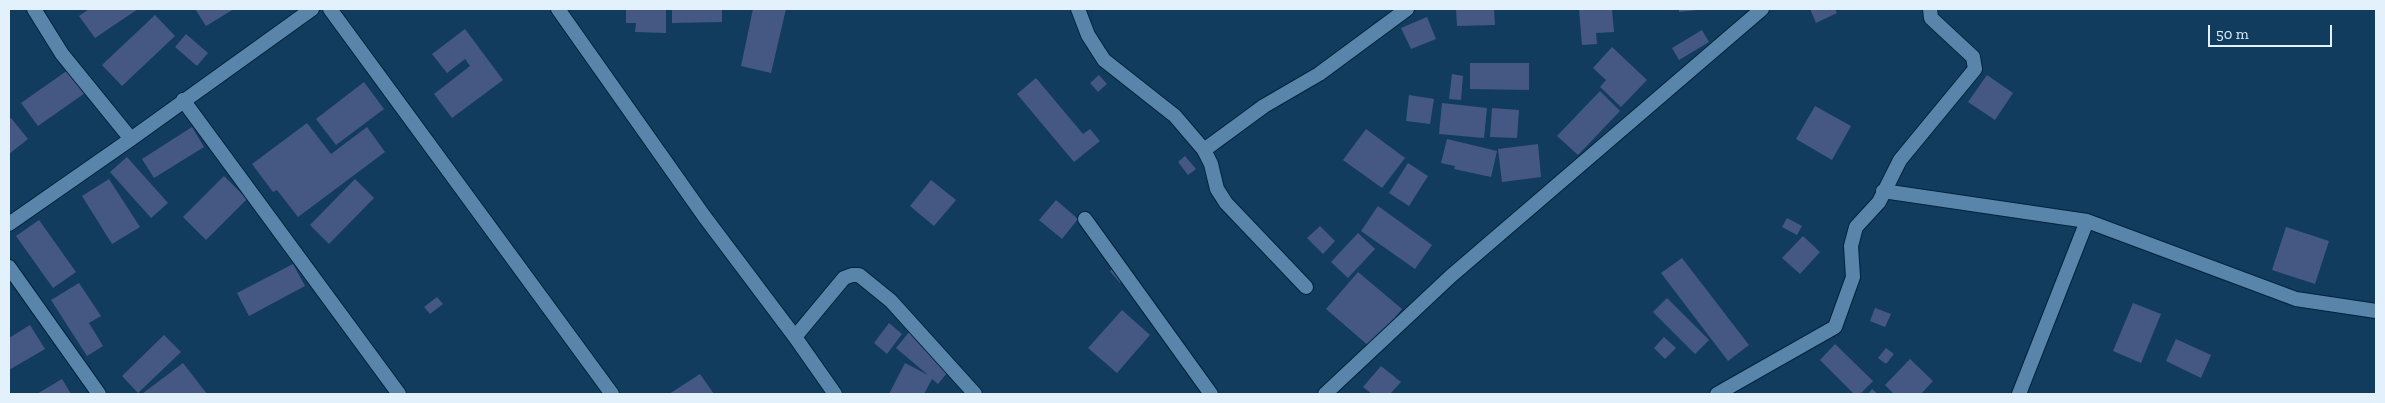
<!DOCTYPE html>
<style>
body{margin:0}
#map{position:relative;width:2385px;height:403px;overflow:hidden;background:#113c5d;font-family:"Zilla Slab",serif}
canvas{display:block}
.frame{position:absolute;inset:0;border:10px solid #e3f1fd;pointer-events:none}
.scale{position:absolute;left:2208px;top:25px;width:124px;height:22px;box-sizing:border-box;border:2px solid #e3f1fd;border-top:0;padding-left:6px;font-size:15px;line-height:18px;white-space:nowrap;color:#e3f1fd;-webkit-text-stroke:4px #113c5d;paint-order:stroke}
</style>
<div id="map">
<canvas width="2385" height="403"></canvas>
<div class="frame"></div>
<div class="scale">50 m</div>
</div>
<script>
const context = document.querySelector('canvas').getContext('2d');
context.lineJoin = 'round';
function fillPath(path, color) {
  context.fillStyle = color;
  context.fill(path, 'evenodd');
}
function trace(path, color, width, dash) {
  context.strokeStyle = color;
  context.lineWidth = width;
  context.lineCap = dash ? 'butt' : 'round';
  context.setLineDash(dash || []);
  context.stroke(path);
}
const building = new Path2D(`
 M89,9H138L95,38L79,16Z
 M195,9H234L206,26Z
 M626,9H666V33L635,32L636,23H626Z
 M672,9H722V22L672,23Z
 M753,9H786L771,73L741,66Z
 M1456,9H1494L1495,25L1457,26Z
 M1579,9H1612L1614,32L1596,33L1597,44L1582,45Z
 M1679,9H1698V10L1679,12Z
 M1810,9H1835L1837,13L1816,23Z
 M155,15L175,36L122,86L102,65Z
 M1427,17L1436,39L1411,49L1401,28Z
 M465,29L503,80L452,118L434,94L470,66L465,59L447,73L432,54Z
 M1702,30L1709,42L1679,60L1672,48Z
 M186,34L208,53L197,66L175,47Z
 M1612,47L1647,80L1621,107L1600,87L1606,80L1593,68Z
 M1470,63H1529V90L1470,89Z
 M68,70L85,93L38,126L21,103Z
 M1452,74L1463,76L1461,100L1449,99Z
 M1099,75L1107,84L1098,92L1090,83Z
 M1987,75L2013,93L1995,120L1968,102Z
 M1036,78L1083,134L1090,129L1100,141L1074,162L1017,94Z
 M364,82L384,109L336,145L316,119Z
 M1600,91L1620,111L1578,155L1557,136Z
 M1409,95L1434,99L1430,124L1406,121Z
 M1442,103L1487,108L1484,138L1439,134Z
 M1815,106L1851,126L1832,160L1796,139Z
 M1492,108L1519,110L1517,138L1490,137Z
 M11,118L28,139L9,154V120Z
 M307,123L331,154L367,127L385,152L298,217L277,190L273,192L252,164Z
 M192,127L204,147L154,178L142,159Z
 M1366,129L1405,158L1382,188L1343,160Z
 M1447,139L1497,151L1491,177L1454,169L1455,166L1441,163Z
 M1538,144L1541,177L1502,182L1498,149Z
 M1185,156L1196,169L1188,175L1178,162Z
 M127,157L168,203L151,218L110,172Z
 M1408,163L1428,176L1409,206L1389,193Z
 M224,176L247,199L206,240L183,217Z
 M109,179L140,227L112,244L82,196Z
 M355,179L374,198L329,244L310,225Z
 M931,180L956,200L934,226L910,206Z
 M1056,200L1078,219L1062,239L1039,220Z
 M1378,206L1432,245L1415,269L1361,231Z
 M1787,218L1802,226L1797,235L1782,227Z
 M39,220L76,272L53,288L16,236Z
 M1320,226L1335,241L1323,254L1307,238Z
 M2286,227L2329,241L2315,284L2272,270Z
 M1358,233L1375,249L1348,278L1331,262Z
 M1803,236L1820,252L1800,274L1782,258Z
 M1682,258L1749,345L1728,361L1661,273Z
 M293,264L305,286L249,316L237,293Z
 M1115,266L1126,277L1120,283L1110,271Z
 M1358,272L1402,309L1370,347L1326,309Z
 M79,283L101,316L89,323L103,346L87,356L51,300Z
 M437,297L443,304L430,314L424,307Z
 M1667,298L1709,340L1695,354L1653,312Z
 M2133,303L2161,314L2141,363L2113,351Z
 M1875,308L1891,314L1885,327L1870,321Z
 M1122,310L1150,335L1117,373L1088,348Z
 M889,323L902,334L887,354L874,343Z
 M30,325L45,349L9,370V338Z
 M910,331L952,367L938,384L932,379L924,394H889L905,363L928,375L896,348Z
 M164,335L181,352L138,393L122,376Z
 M1664,337L1676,348L1665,359L1654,348Z
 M2176,339L2211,355L2201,378L2166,361Z
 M1835,344L1873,381L1860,394H1854L1820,360Z
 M1886,348L1894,354L1886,364L1878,358Z
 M1910,359L1933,381L1921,394H1894L1885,385Z
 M183,363L207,394H142Z
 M1381,366L1401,382L1390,394H1372L1363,387Z
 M700,374L714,394H669Z
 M62,379L71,394H37Z
 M1872,389L1878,394H1868Z`);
const street = new Path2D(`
 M34,9L62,54L131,139
 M330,9L612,394
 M558,9L704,216L795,337L844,278L852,275H859L891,301L975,394
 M1078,9L1088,35L1104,60L1175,116L1204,150L1211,164L1217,189L1226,203L1306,287
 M183,100L399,394
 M1204,150L1264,106L1319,74L1407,9
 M1883,191L2087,221L2296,299L2376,311
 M1085,219L1211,394
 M9,224L131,139L312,9
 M9,267L99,394
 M795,337L835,394
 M1325,394L1451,276L1762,9
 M1717,394L1835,327L1853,277L1851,246L1856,227L1879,202L1900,160L1975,69L1973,57L1931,18L1930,9
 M2019,394L2087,221`);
fillPath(building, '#455883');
trace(street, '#02233b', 16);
trace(street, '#5a85ab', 14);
</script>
